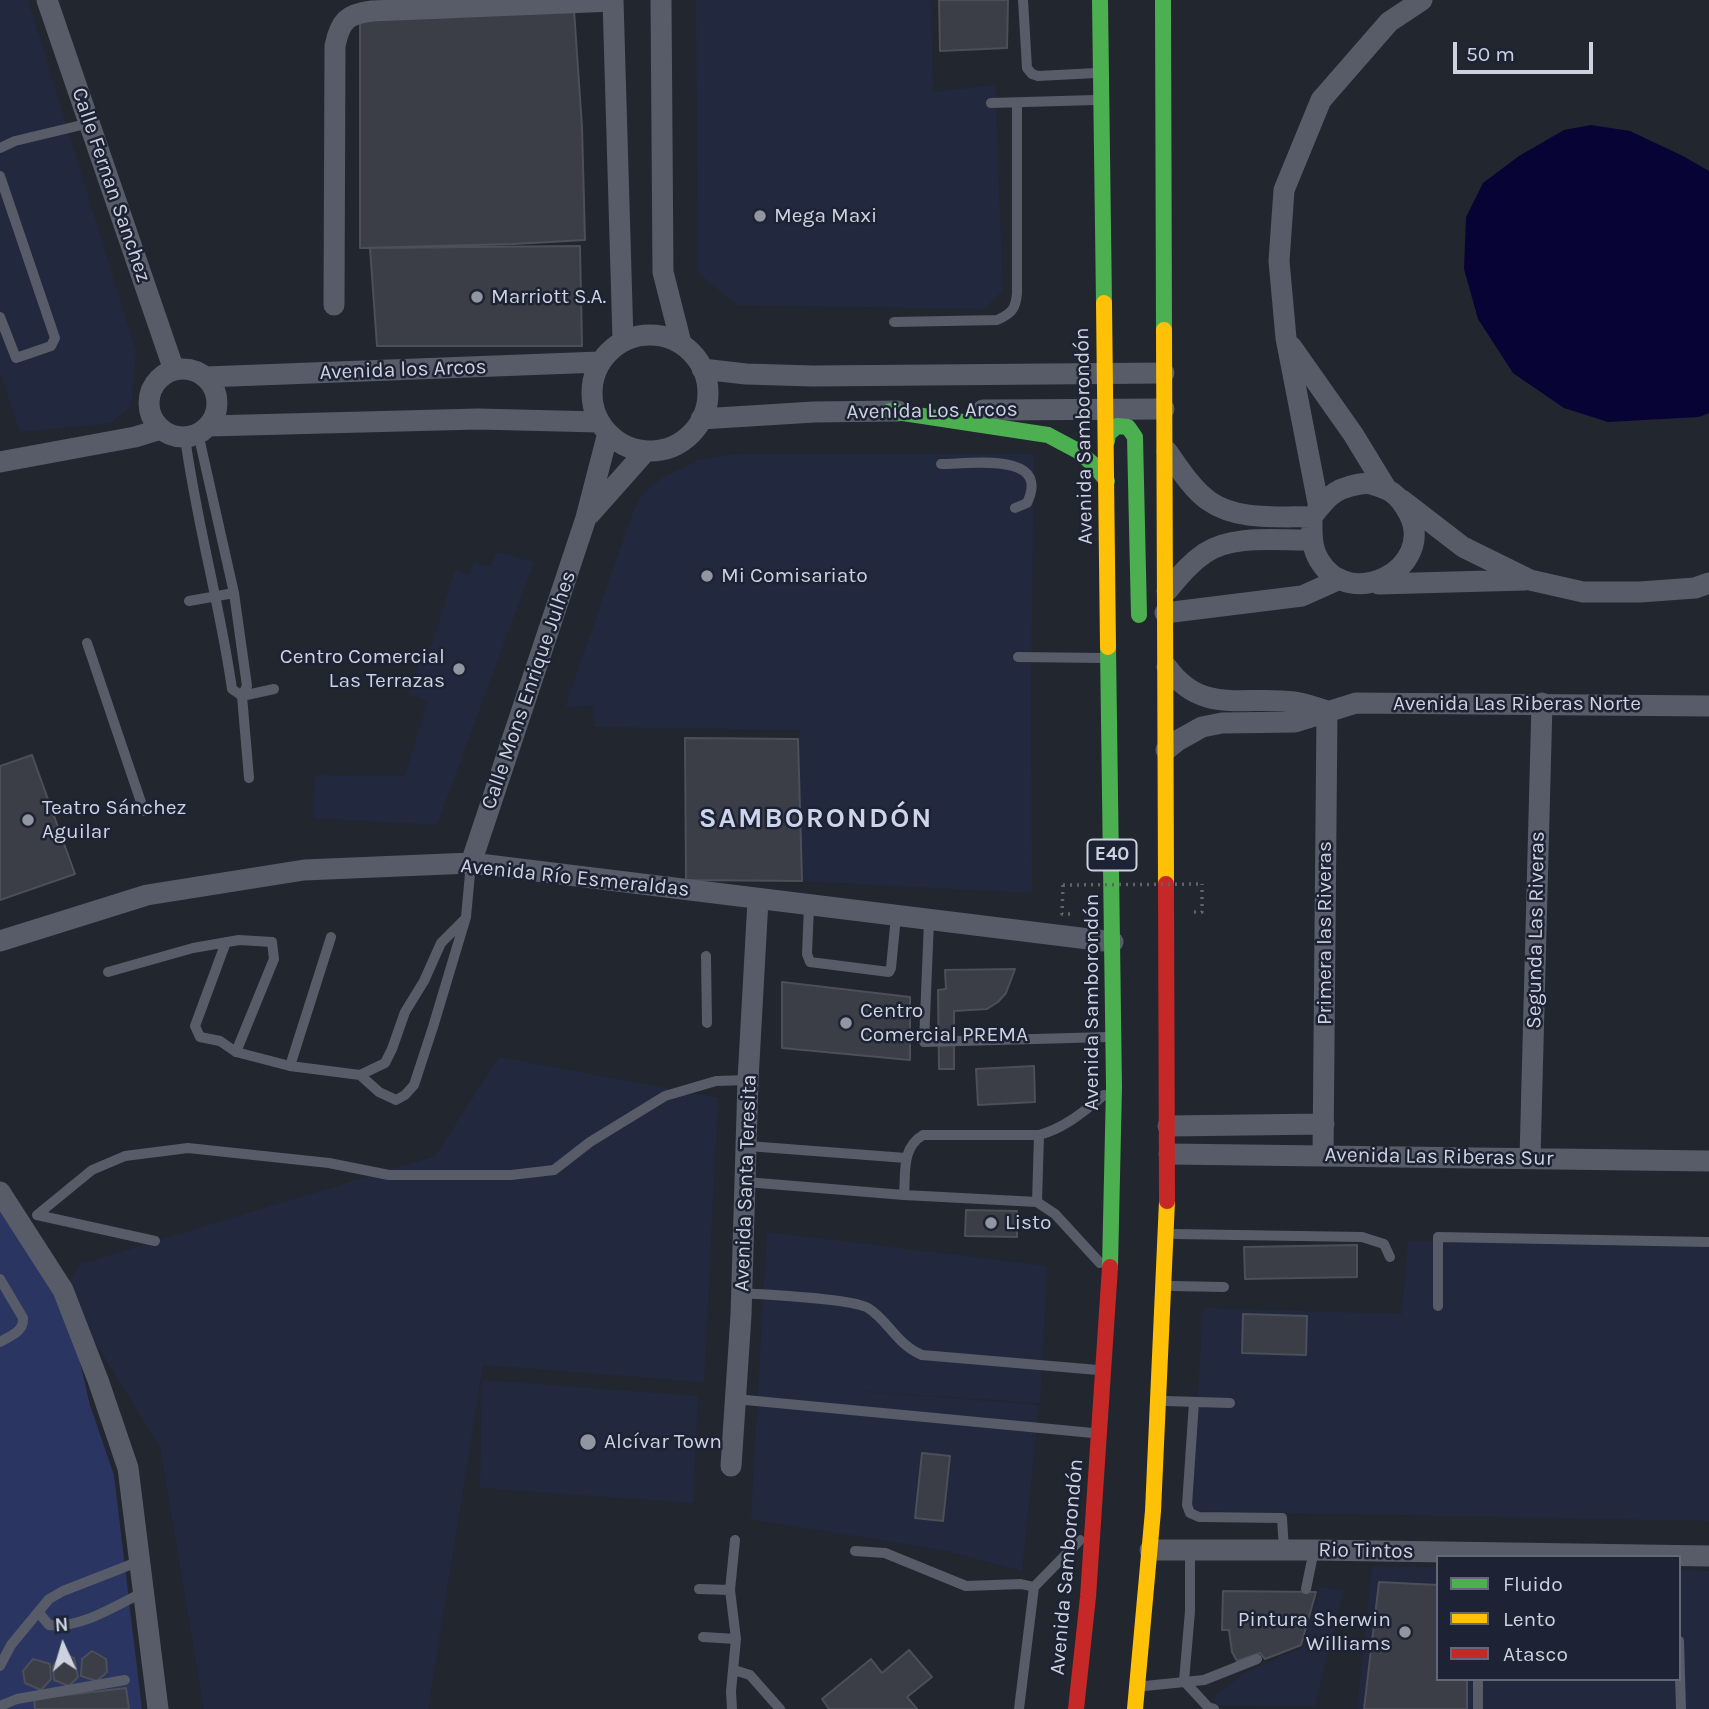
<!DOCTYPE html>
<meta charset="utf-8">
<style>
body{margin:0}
#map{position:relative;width:1709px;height:1709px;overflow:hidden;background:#22262f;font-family:Karla,sans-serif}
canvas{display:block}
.legend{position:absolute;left:1436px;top:1555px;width:245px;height:126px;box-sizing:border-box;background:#1d2334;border:2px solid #646978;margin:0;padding:9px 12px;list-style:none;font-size:21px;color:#ced2de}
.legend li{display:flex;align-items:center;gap:14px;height:35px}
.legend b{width:35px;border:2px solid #646978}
.north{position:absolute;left:28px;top:1611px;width:70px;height:70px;-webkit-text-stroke:5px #1d2334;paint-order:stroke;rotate:356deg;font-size:19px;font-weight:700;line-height:28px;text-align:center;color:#ced2de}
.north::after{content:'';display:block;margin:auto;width:24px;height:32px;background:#ced2de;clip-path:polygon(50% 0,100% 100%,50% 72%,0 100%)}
.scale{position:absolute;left:1453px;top:42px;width:140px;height:32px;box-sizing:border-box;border:4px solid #ced2de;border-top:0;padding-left:9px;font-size:21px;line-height:24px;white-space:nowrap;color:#ced2de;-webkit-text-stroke:5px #1d2334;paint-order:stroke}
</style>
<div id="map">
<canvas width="1709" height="1709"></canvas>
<ul class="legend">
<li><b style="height:9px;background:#4caf50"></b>Fluido</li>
<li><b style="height:9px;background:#ffc107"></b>Lento</li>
<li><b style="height:9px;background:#c62828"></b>Atasco</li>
</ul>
<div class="north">N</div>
<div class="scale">50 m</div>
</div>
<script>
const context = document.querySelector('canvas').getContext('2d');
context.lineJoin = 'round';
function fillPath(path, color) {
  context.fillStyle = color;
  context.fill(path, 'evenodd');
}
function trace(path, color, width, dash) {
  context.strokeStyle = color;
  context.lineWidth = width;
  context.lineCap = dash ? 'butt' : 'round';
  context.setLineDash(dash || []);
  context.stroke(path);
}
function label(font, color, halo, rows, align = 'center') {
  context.font = font + ' Karla,sans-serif';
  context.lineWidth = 5;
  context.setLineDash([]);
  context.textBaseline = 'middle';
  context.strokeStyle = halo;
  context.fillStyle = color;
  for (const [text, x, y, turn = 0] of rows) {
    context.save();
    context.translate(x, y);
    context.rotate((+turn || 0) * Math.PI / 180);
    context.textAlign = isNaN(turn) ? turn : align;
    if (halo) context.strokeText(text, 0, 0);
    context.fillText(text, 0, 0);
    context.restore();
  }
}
const built = new Path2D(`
 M0,0H28L136,352L131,406L111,423L20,432L0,372Z
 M696,0H931L933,92L995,85L1003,290L985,309L737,305L698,273Z
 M738,454H1034L1031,682L1032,893L802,881L798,739L801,730L595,727L593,705L565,707L634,509L643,494L663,477L699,460Z
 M497,552L534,562L437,825L314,818L315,775L405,776L428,701L408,694L421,659L427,660L455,570L469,575L474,563L491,566Z
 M499,1057L718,1098L704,1382L483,1365L428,1709H204L160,1447L63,1290L81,1264L435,1156Z
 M767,1232L1047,1266L1040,1403L833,1389L1039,1405L1022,1571L947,1551L751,1519Z
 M1408,1241L1709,1244V1521L1191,1511L1203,1308L1402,1314Z
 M482,1380L698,1396L693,1503L480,1488Z
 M1372,1567H1438V1679H1679V1570L1709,1571V1709H1357Z
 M1320,1588L1344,1590L1315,1706L1212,1705L1217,1693L1245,1673L1303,1647Z`);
const green = new Path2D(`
 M0,1199L63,1290L90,1405L114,1475L142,1709H0Z`);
const water = new Path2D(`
 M1591,125L1630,131L1683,156L1709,171V413L1699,417L1608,422L1564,408L1513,373L1478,319L1464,269L1466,217L1483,183L1519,156L1564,130Z`);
const building = new Path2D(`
 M939,0H1008L1007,48L940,51Z
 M574,10L582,127L585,240L513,244L360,248V16Z
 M580,246L582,346H377L370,248Z
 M685,738L798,739L802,881L686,880Z
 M32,755L75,874L0,900V766Z
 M1015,969L1006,993L998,1002L987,1009L954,1011V1069H939L938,990L946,989L945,970Z
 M782,982L910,997V1060L782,1048Z
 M1034,1066L1035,1102L978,1105L976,1069Z
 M966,1210L1017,1211V1237L965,1236Z
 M1357,1245V1277L1245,1279L1244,1247Z
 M1243,1314L1307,1316L1306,1355L1242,1353Z
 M922,1453L950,1456L943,1521L915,1518Z
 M1379,1582L1438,1585V1679H1467V1709H1364Z
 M1223,1591L1316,1592L1301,1645L1265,1659L1260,1653L1237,1661L1232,1652L1229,1630H1222Z
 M909,1650L932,1677L907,1697L917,1709H829L822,1699L871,1659L882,1673Z
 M92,1651L106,1659L107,1672L97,1681L81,1676L82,1659Z
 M62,1653L74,1658L78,1677L69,1686L54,1680L53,1666Z
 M33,1659L50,1664L51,1679L41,1690L25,1683L23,1671Z
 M126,1688L129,1709H35L34,1699Z`);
const path = new Path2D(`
 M1063,885L1062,914H1073
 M1194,912H1202V884`);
const lane = new Path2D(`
 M1023,0L1027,68L1032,74L1038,76L1096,73
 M991,103L1095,100
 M0,148L15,141L90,123
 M0,176L55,338L51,346L16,358L0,317
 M894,322L997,320C1011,314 1016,309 1017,293V103
 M198,433L234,593L247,686L242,696L249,778
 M185,437C196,521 220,604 232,689L242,696L274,689
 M941,464C969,464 1052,451 1027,503L1015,508
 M189,601L234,593
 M87,643L144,811
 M1018,657L1104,658
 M809,906L807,954L810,962L889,972L891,968L896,916
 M929,921L924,1042L1108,1037
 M226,942L195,1026L200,1037L220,1041L236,1052L290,1066L360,1075L379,1092L396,1100L405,1095L414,1085L433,1027L466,917L471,863
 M706,956L707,1023
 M108,972L193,948L239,940L272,942L274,959L236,1052
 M290,1066L331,937
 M360,1075L385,1063L392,1049L405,1012L424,981L441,943L464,920
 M748,1146L906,1158
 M746,1182L904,1195
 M1037,1202L1039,1135
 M1175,1234L1362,1237L1384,1244L1390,1257
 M155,1241L37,1215L92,1170L125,1156L188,1148L329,1163L389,1175H511L554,1170L590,1142L665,1096L716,1081L748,1080
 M1100,1263L1055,1214L1037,1202L904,1195C906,1173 901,1148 923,1135H1039C1065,1128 1083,1112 1104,1095
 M0,1279L23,1318C24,1332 10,1336 0,1342
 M1172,1286L1224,1287
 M742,1293C766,1295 850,1298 868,1308C888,1320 897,1345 922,1355L1098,1370
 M1438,1306V1237L1709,1242
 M735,1399L1093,1433
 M1166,1401L1230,1403
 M1194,1402L1187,1505L1190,1513L1199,1517L1282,1518L1284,1550
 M1190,1550V1611L1184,1681L1208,1707L1214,1709
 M855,1551L885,1553L966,1586L1021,1584L1034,1587
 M699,1589L730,1590
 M1306,1589L1314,1550
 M39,1613L49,1625C81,1629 116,1605 144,1592
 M703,1637L736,1639
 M1679,1641L1681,1709
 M0,1666L11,1645L49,1599L63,1591L140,1561
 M734,1670L750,1675L780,1709
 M1478,1679V1709
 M1145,1686L1204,1680L1257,1659
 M0,1706L17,1699L125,1680
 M732,1709L731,1691L736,1639L730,1590L735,1540
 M1019,1709L1034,1587L1080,1540`);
const street = new Path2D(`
 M47,0L174,370
 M613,0L623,340
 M661,0L663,272L681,343
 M334,305L335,46C340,21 347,14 372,11L613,1
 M592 393a58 58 0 1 1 116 0a58 58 0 1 1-116 0Z
 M1291,346L1353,434L1386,488
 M702,369L746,374L813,376L1164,373
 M149 403a34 34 0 1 1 68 0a34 34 0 1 1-68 0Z
 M206,377L600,362
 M983,410L1164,409
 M701,419L814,412L898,411
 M209,426L478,419L599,422
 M1167,451C1179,468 1192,489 1209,501C1237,521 1280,516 1312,517
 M0,462L135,437L161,429
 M1368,483C1390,489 1398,493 1409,514C1436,568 1350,613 1319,560C1311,547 1312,532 1312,517C1329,494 1338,486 1368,483Z
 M1402,500L1463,547L1530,580L1583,592H1640L1695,588L1709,583
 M1319,508L1286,338L1279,261L1284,190L1321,100L1389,22L1422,0
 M590,514L645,452
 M1379,584L1525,580
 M1167,591C1179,577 1190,563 1205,553C1234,534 1279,541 1312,540
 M1165,613L1302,596L1340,579
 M1167,667C1202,716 1245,695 1294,702C1305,703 1316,708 1327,711
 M1166,750L1177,741L1202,727L1222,723L1295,722L1356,703L1709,706
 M471,863L586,518L608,433
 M0,941L147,895L304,870L471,863L1113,942
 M1168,1126L1324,1124
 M1169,1154L1709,1161
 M1323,1155L1327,711
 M1530,1158L1542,703
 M0,1192L63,1290L98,1380L128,1468L158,1709
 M731,1466L741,1315L748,1080L758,900
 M1150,1550H1314L1709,1556`);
const fast = new Path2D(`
 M1100,0L1104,303
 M1163,0L1164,330
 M890,411L1048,435L1078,451L1094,465L1107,481
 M1107,441L1108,434L1117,426L1128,427L1135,437L1139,615
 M1108,647L1114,1087L1110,1267`);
const slow = new Path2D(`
 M1104,303L1108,647
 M1164,330L1166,884
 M1135,1709L1153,1511L1167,1201`);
const jam = new Path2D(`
 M1166,884L1167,1201
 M1076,1709L1088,1597L1110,1267`);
const pathBridge = new Path2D(`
 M1063,885L1202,884`);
const markers = [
 [760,216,7,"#9296a1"],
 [477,297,7,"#9296a1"],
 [707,576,7,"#9296a1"],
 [459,669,7,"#9296a1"],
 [28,820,7,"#9296a1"],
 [846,1023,7,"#9296a1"],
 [991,1223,7,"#9296a1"],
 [588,1442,9,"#9296a1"],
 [1405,1632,7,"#9296a1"]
];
const shields = [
 [1112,855,49]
];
const shieldNames = [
 ["E40",1112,855]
];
const streetNames = [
 ["Calle Fernan Sanchez",111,185,71],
 ["Avenida los Arcos",403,370,-2],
 ["Avenida Los Arcos",932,411,-1],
 ["Avenida Samborondón",1084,436,-91],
 ["Calle Mons Enrique Julhes",529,690,-71],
 ["Avenida Las Riberas Norte",1517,704],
 ["Avenida Río Esmeraldas",575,878,6],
 ["Segunda Las Riveras",1536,930,-89],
 ["Primera las Riveras",1325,933,-90],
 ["Avenida Samborondón",1092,1002,-90],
 ["Avenida Las Riberas Sur",1439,1157,1],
 ["Avenida Santa Teresita",746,1183,-88],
 ["Rio Tintos",1366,1551,1],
 ["Avenida Samborondón",1067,1567,-85]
];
const poiNames = [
 ["Mega Maxi",774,216],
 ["Marriott S.A.",491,297],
 ["Mi Comisariato",721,576],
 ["Centro Comercial",445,657,"right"],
 ["Las Terrazas",445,681,"right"],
 ["Teatro Sánchez",42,808],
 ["Aguilar",42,832],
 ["Centro",860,1011],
 ["Comercial PREMA",860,1035],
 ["Listo",1005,1223],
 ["Alcívar Town",604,1442],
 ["Pintura Sherwin",1391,1620,"right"],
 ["Williams",1391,1644,"right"]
];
const districtNames = [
 ["SAMBORONDÓN",816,819]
];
fillPath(built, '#22293e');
fillPath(green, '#2a3561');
fillPath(water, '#080335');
fillPath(building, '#3b3e46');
trace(building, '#4c4f57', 2);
trace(path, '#60636e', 3.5, [2, 5]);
trace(lane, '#585c69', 10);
trace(street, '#585c69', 21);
trace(fast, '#4caf50', 16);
trace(slow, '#ffc107', 16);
trace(jam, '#c62828', 16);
trace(pathBridge, '#60636e', 3.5, [2, 5]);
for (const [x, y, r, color] of markers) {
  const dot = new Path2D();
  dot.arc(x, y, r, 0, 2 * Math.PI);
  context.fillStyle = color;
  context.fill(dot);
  trace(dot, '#1d2334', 2.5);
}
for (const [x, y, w] of shields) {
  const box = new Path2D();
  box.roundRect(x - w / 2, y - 15.5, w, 31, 5);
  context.fillStyle = '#1d2334';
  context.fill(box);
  trace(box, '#ced2de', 2);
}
label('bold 19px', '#ced2de', null, shieldNames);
label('21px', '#ced2de', '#1d2334', streetNames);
label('21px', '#ced2de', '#1d2334', poiNames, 'left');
context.letterSpacing = '2px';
label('bold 28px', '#cdd5ed', '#1d2334', districtNames);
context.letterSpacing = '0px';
</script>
